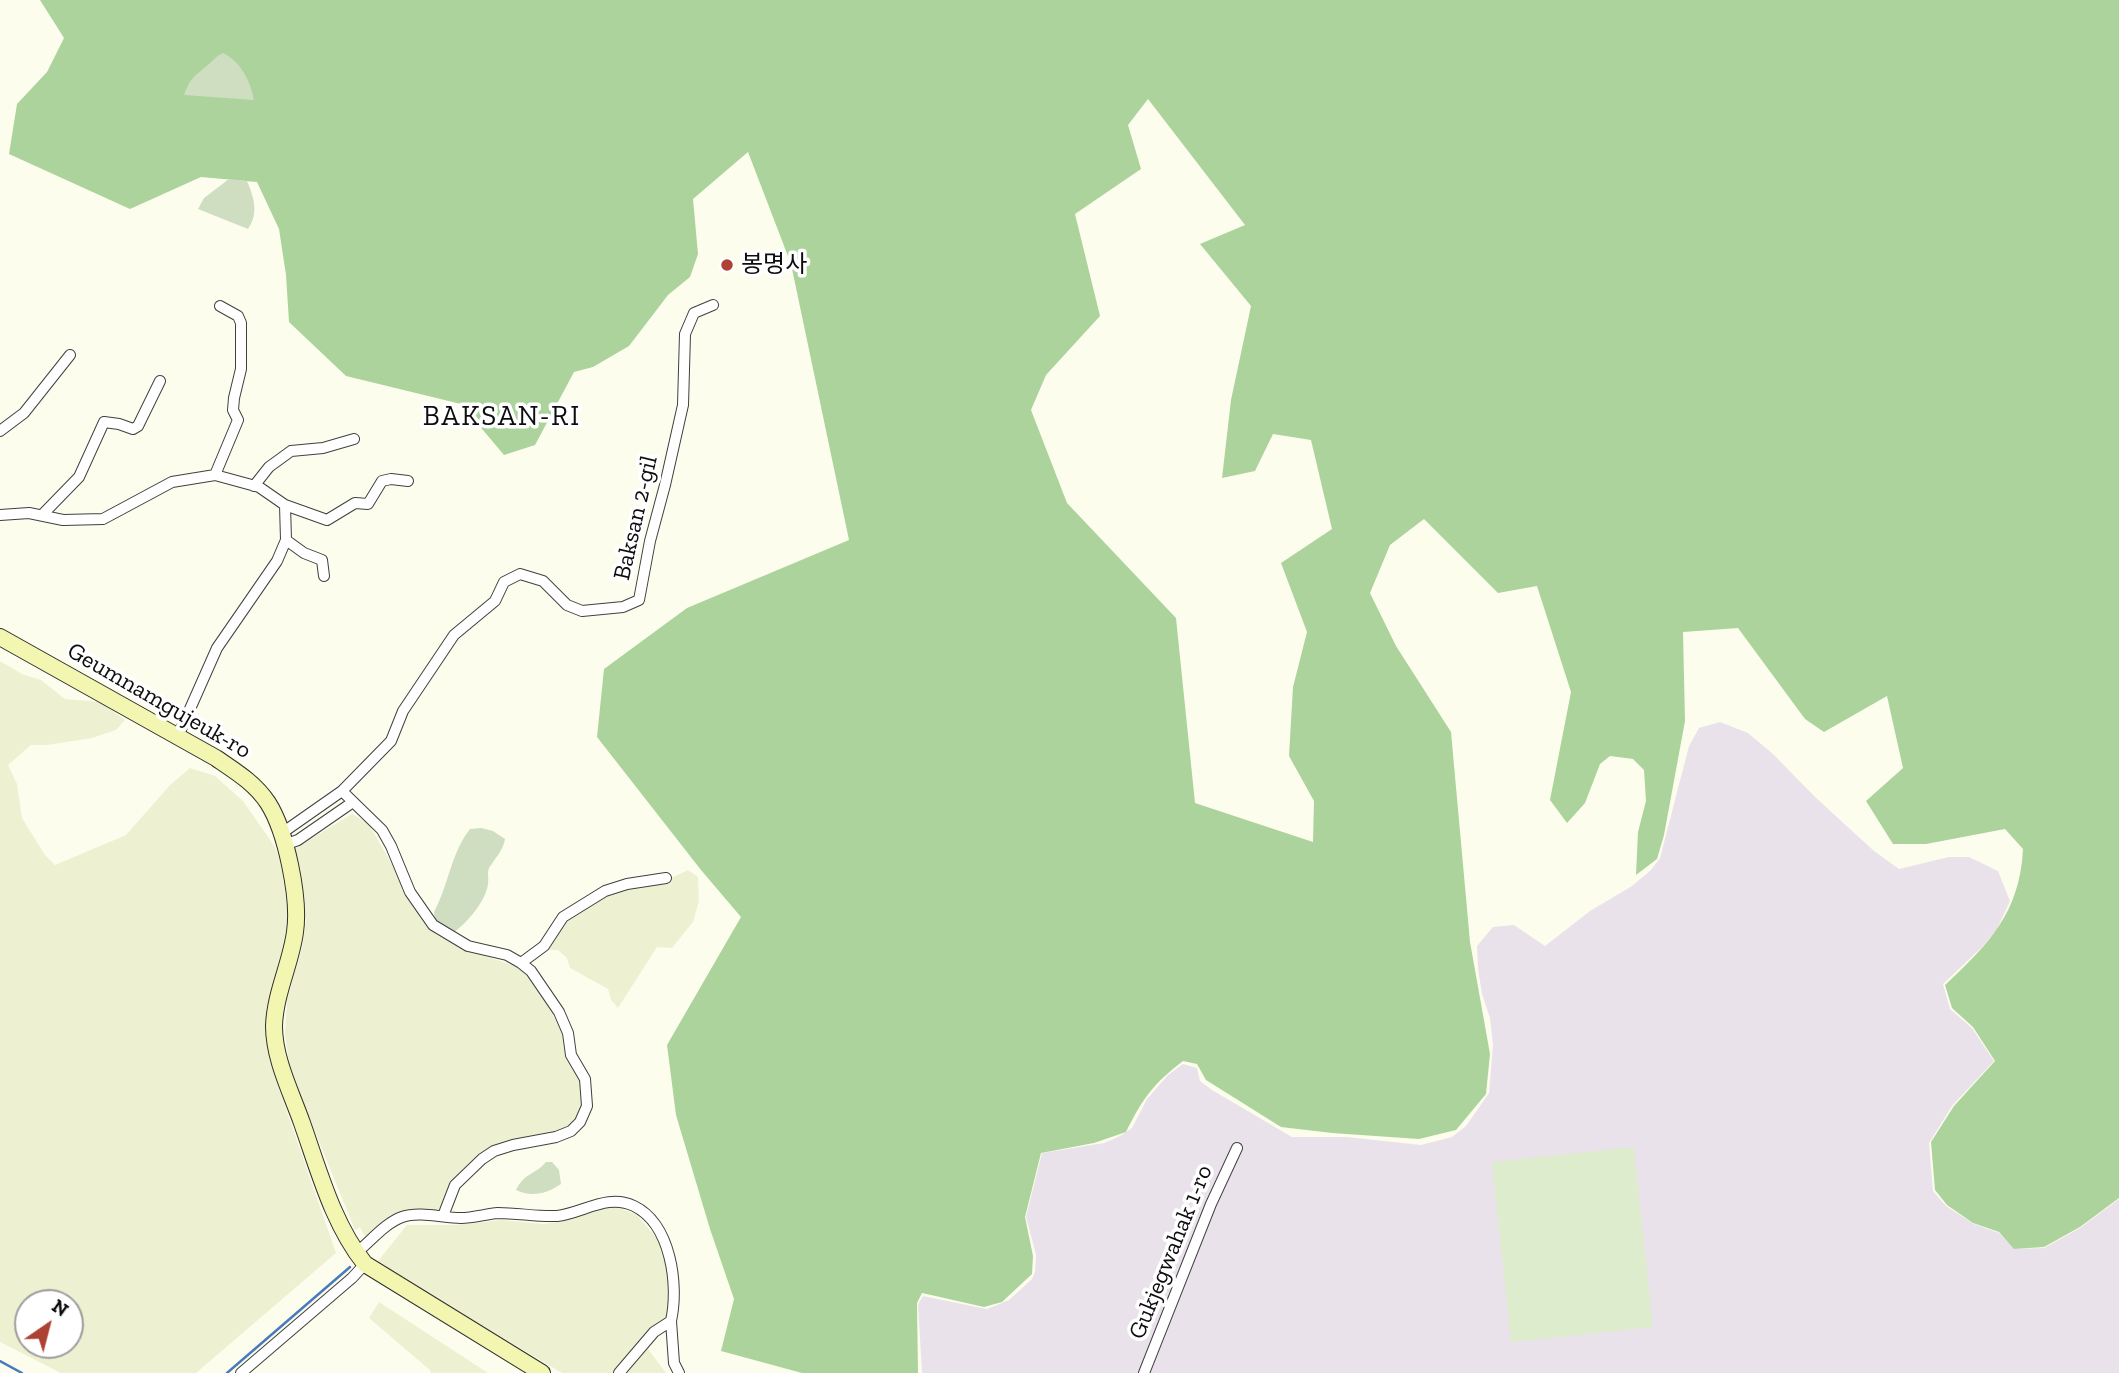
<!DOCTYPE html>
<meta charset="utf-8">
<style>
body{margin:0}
#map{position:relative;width:2119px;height:1373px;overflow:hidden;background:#fdfdee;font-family:"Zilla Slab",serif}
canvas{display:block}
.north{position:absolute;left:14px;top:1289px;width:70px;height:70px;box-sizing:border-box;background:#fff;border:2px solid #9e9e9e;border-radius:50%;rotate:35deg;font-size:19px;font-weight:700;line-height:28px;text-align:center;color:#0d0d0d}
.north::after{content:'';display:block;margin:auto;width:24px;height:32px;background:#ad4234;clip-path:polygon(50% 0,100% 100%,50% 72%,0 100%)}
</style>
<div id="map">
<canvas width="2119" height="1373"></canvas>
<div class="north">N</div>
</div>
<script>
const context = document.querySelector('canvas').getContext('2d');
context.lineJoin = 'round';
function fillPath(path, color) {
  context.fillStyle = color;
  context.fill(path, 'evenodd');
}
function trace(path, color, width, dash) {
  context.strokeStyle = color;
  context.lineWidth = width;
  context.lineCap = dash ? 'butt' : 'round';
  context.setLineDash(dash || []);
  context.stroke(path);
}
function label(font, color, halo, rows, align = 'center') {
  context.font = font + ' "Zilla Slab","Noto Sans KR",serif';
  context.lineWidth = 7;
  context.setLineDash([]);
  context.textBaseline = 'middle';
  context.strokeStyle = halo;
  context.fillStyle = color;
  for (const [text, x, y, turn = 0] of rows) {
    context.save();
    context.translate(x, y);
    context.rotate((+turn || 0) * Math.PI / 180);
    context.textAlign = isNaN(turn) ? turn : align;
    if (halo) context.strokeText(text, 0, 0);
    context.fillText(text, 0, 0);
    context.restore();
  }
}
const industrial = new Path2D(`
 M1720,722L1748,733L1773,754L1815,797L1874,851L1899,869L1949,857H1969L1998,871L2010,901L1997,929L1982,947L1943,984L1950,1009L1972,1028L1994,1061L1952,1106L1929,1143L1933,1191L1946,1206L1974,1224L1999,1233L2015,1249L2044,1248L2080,1228L2119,1199V1373H922L918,1304L923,1296L987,1309L1009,1300L1032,1279L1035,1272L1036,1255L1026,1217L1042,1153L1104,1143L1120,1136L1132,1128L1147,1099L1168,1075L1183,1064L1197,1068L1200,1081L1212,1090L1292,1137H1347L1421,1145L1452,1137L1466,1126L1489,1093L1493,1045L1490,1018L1482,994L1478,969L1477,946L1493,927L1514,925L1545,946L1590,911L1632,886L1651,870L1660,858L1689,746L1699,728Z`);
const farmland = new Path2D(`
 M0,661L22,674L41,680L65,699L101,702L125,720L116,730L92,738L47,745H31L8,765L17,784L22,818L45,855L55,865L126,835L170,785L190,768L215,776L243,801L275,847L285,877L290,912L287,941L266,1018L275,1077L336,1253L196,1373H61L0,1342ZM28,1303H70V1345H28Z
 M352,814L368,823L396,871L404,893L426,926L437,935L470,951L521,968L545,1001L561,1029L568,1059L580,1076L583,1107L575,1122L560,1130L501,1143L479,1156L452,1182L442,1207L434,1211L413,1209L396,1214L366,1239L360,1227L355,1230L302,1100L289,1064L285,1034L287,1000L302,947L306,921L292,850Z
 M688,870L698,877L699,901L693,922L672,948L657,947L618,1008L611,1000L608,989L570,968L567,958L558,950H548L567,920L603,897L629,887L669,879Z
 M613,1206L636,1214L657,1238L664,1257L670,1290L669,1305L665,1329L648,1349L666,1373H562L415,1286L378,1261L407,1225H455L502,1220L544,1224L563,1221Z
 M379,1302L459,1354L488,1373H430L431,1371L369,1318Z`);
const forest = new Path2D(`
 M40,0H2119V1198L2080,1227L2044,1247L2014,1249L1999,1232L1973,1223L1947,1205L1935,1190L1931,1142L1954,1106L1995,1061L1973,1027L1952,1008L1945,985C1989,944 2020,912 2023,849L2005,829L1926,844H1893L1866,801L1903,768L1887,696L1824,732L1805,719L1738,628L1683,632L1685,721L1664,835L1657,859L1636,875L1638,832L1646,801L1644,770L1633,759L1610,756L1600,764L1585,803L1567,823L1550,800L1571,692L1537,586L1498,593L1424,519L1390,545L1370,593L1396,646L1451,732L1470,942L1490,1054L1486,1094L1456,1130L1419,1139L1332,1133L1281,1127L1206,1080L1197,1064L1183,1061C1153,1084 1143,1098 1126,1132L1094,1143L1041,1153L1025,1217L1033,1256L1032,1274L1002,1302L984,1307L922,1293L917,1303L918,1373H802L721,1351L734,1299L710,1229L676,1115L667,1045L741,917L701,870L597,737L604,669L687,608L849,540L791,264L748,152L693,199L698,254L690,277L668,295L629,346L593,367L574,372L535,445L504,455L461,404L346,376L289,322L286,275L279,229L257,182L201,177L130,209L9,154L17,104L47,72L64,38ZM1148,99L1245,225L1200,244L1251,306L1231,400L1222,478L1255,471L1273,434L1311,440L1332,529L1281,563L1307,632L1293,687L1289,756L1314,801L1313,842L1195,803L1176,618L1067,503L1031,410L1046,375L1100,316L1075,214L1141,169L1128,125Z`);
const cemetery = new Path2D(`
 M223,53C241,62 250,80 254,100L184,95C191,76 195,76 209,64C215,59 216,56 223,53Z
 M229,179L247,181C254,198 259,213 248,229L198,209L204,198Z
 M481,828L493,831L505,839C503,851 495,858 489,868C487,873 489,878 488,884C486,901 467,923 453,933L435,920L434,912C449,884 451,853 470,829Z
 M546,1162H552L559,1170L561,1184C548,1193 532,1198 516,1190C524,1173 535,1175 546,1162Z`);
const pitch = new Path2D(`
 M1634,1147L1653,1327L1511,1342L1492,1162Z`);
const stream = new Path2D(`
 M0,1361L22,1373
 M227,1373L350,1267`);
const street = new Path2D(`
 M0,431L24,413L70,355
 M215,475L238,420L233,410L234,398L241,369V323L238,316L220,306
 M254,486L269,467L291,451L323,448L354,439
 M285,505L327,520L355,503L368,504L382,481L391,479L408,481
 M43,514L79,477L104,422L119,424L133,429L138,426L160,381
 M0,515L29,513L63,520L103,519L172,482L215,475L259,487L285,505L286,540L277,561L217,648L178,736
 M286,540L304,553L322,560L324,576
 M342,791L382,830L391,846L410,892L433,925L468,946L507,955L521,963L531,971L559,1012L568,1033L571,1055L585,1079L587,1106L580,1122L571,1131L556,1137L513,1145L494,1151L482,1159L455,1185L443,1216
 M282,833L342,791L391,741L403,711L454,635L495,601L504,582L520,574L543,581L567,605L582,611L623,607L639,600L650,541L665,485L683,405L685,334L694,313L713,305
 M284,845L298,840L353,802
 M521,963L544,946L563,917L605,891L627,884L666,878
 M356,1253C370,1242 385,1223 402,1217C420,1211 443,1218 461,1218C473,1218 486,1214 498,1213C518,1213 538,1217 557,1216C583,1213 608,1193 634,1206C671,1224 679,1285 671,1321L654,1332L619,1373
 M671,1321L674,1363L679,1373
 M241,1373L352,1278L365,1264
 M1144,1373L1211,1204L1237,1148`);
const secondary = new Path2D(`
 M0,637L216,758C235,771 255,783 268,803C286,831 300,898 295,932C291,963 275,993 274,1026C274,1059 291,1092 302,1123C319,1171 333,1224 365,1264L542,1373`);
const markers = [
 [727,265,7,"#ad4234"]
];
const poiNames = [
 ["봉명사",741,265]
];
const streetNames = [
 ["Baksan 2-gil",636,518,-77],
 ["Geumnamgujeuk-ro",159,701,30],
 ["Gukjegwahak 1-ro",1171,1252,-68]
];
const quarterNames = [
 ["BAKSAN-RI",502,417]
];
fillPath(industrial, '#eae2ea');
fillPath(farmland, '#eef1d1');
fillPath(forest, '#acd39c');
fillPath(cemetery, '#cfddc1');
fillPath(pitch, '#dceccc');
trace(stream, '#477bbe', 2.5);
trace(street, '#404040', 12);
trace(secondary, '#2f2f2f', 18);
trace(street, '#fff', 10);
trace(secondary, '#f3f6b0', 16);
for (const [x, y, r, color] of markers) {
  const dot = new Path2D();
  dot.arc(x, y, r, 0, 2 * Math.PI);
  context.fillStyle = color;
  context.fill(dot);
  trace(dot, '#fff', 2.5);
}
label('24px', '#0d0d0d', '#fff', poiNames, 'left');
label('24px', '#0d0d0d', '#fff', streetNames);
context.letterSpacing = '2px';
label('28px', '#0d0d0d', '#fff', quarterNames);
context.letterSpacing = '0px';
</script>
